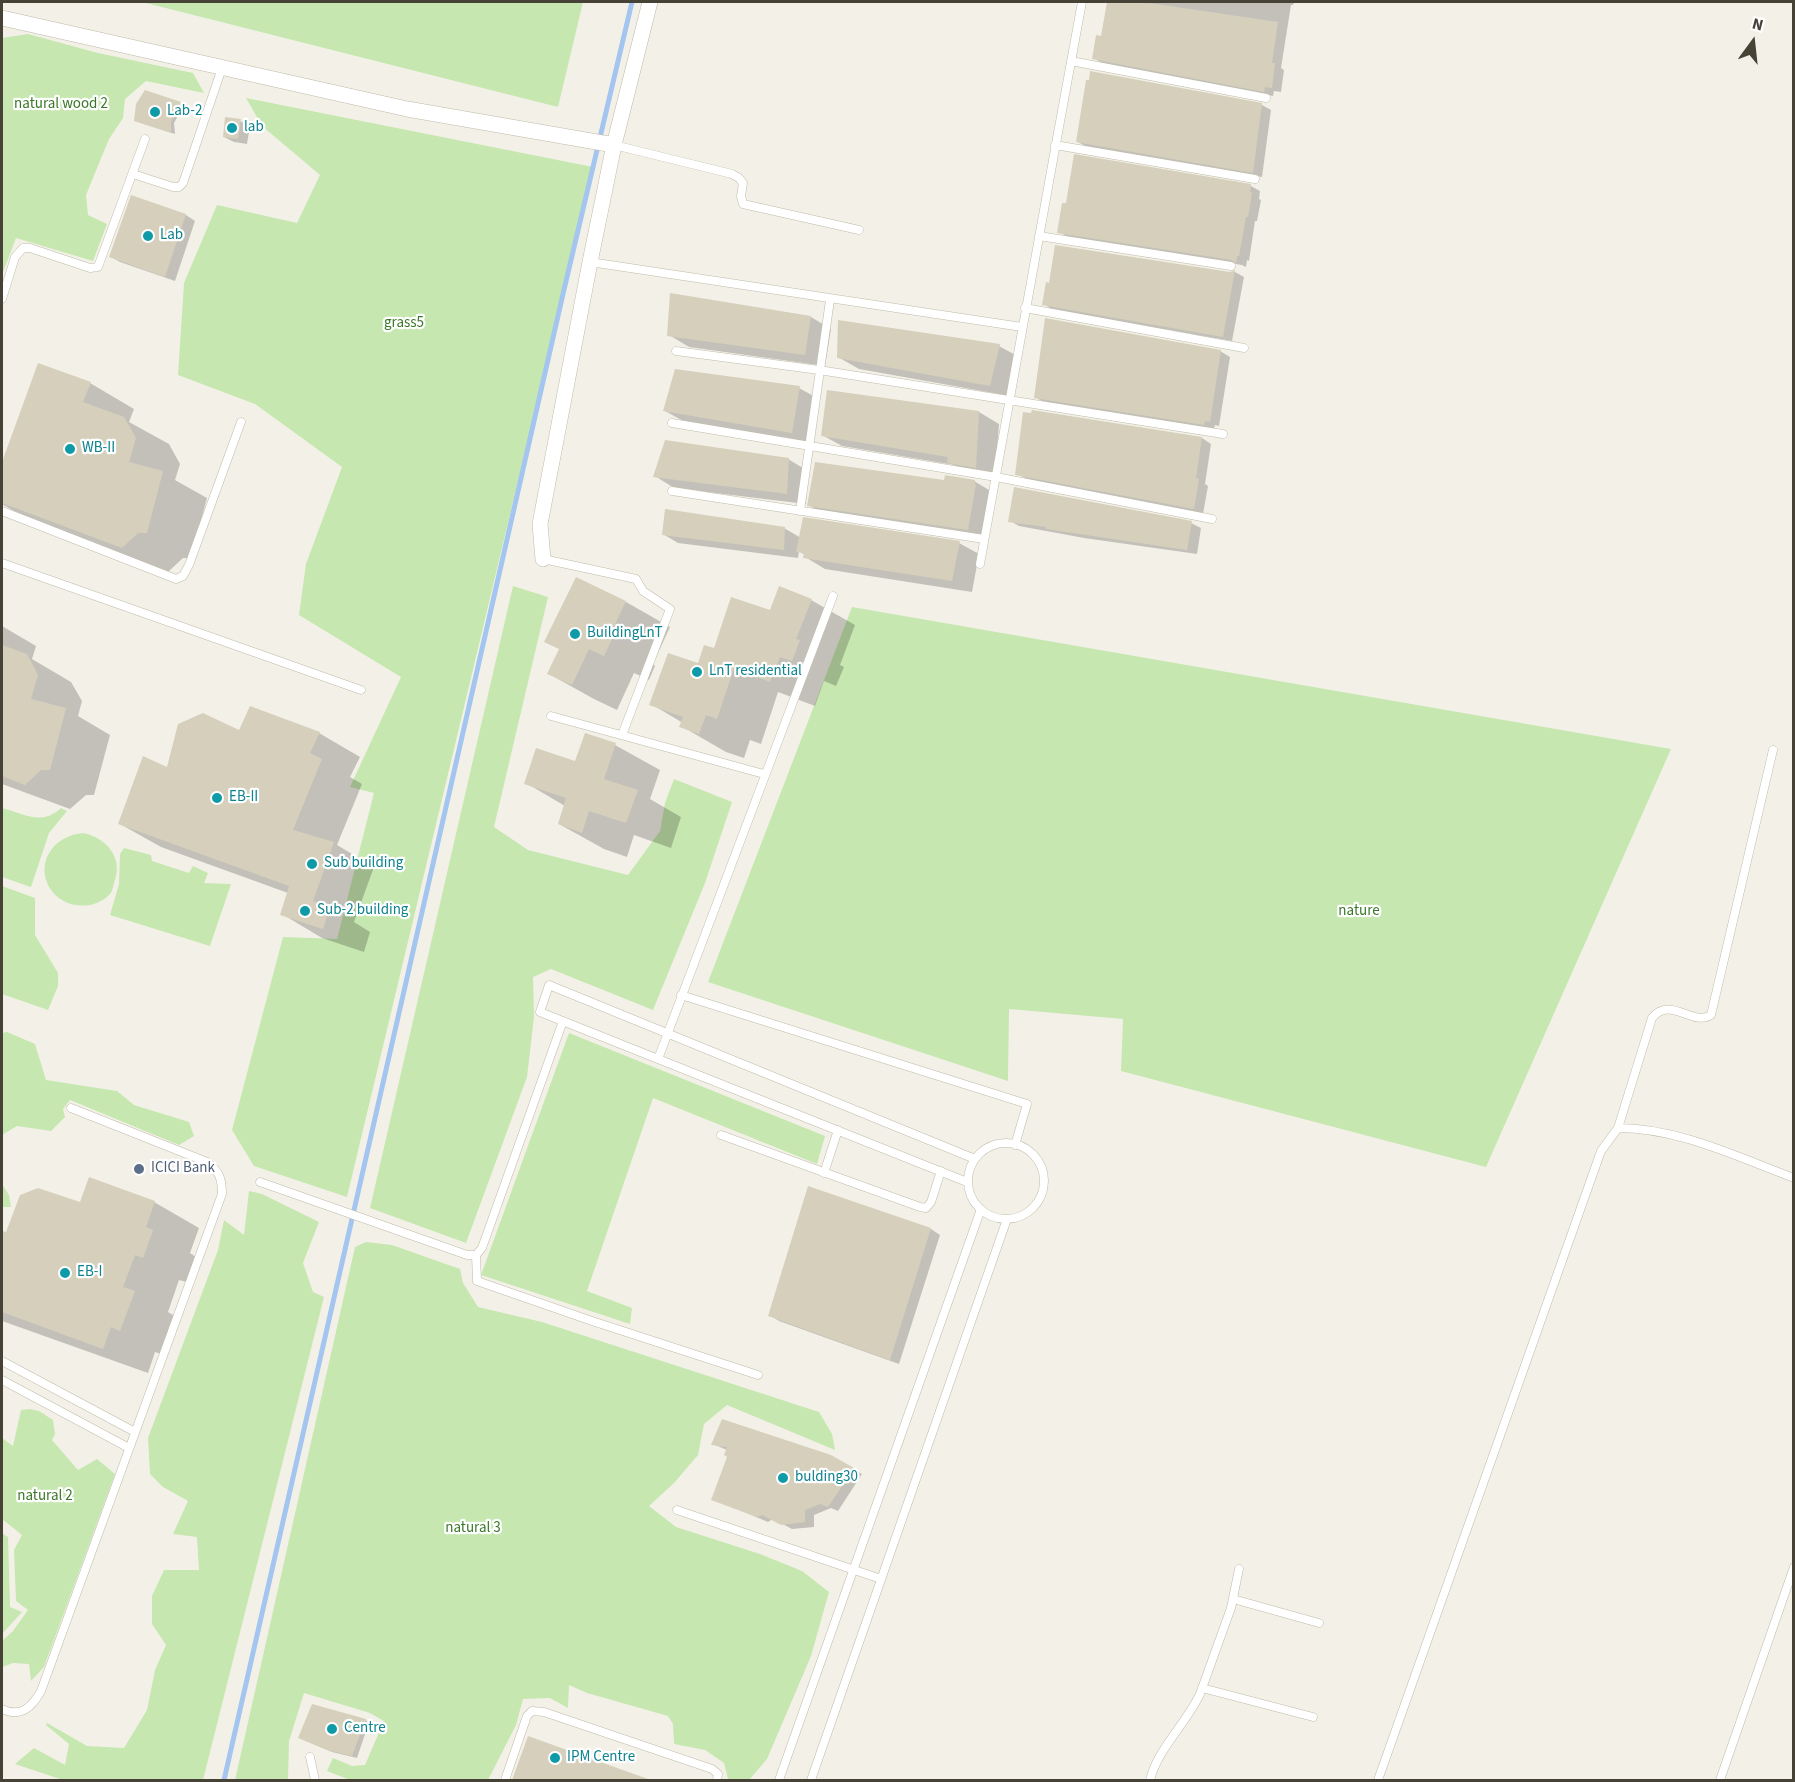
<!DOCTYPE html>
<style>
body{margin:0}
#map{position:relative;width:1795px;height:1782px;overflow:hidden;background:#f3f1e7;font-family:"Source Sans 3",sans-serif}
canvas{display:block}
.frame{position:absolute;inset:0;border:3px solid #464236;pointer-events:none}
.north{position:absolute;left:1723px;top:12px;width:60px;height:60px;-webkit-text-stroke:4px #fff;paint-order:stroke;rotate:15deg;font-size:16px;font-weight:700;line-height:24px;text-align:center;color:#464236}
.north::after{content:'';display:block;margin:auto;width:21px;height:27px;background:#464236;clip-path:polygon(50% 0,100% 100%,50% 72%,0 100%)}
</style>
<div id="map">
<canvas width="1795" height="1782"></canvas>
<div class="frame"></div>
<div class="north">N</div>
</div>
<script>
const context = document.querySelector('canvas').getContext('2d');
context.lineJoin = 'round';
function fillPath(path, color) {
  context.fillStyle = color;
  context.fill(path, 'evenodd');
}
function trace(path, color, width, dash) {
  context.strokeStyle = color;
  context.lineWidth = width;
  context.lineCap = dash ? 'butt' : 'round';
  context.setLineDash(dash || []);
  context.stroke(path);
}
function label(font, color, halo, rows, align = 'center') {
  context.font = font + ' "Source Sans 3",sans-serif';
  context.lineWidth = 4.5;
  context.setLineDash([]);
  context.textBaseline = 'middle';
  context.strokeStyle = halo;
  context.fillStyle = color;
  for (const [text, x, y, turn = 0] of rows) {
    context.save();
    context.translate(x, y);
    context.rotate((+turn || 0) * Math.PI / 180);
    context.textAlign = isNaN(turn) ? turn : align;
    if (halo) context.strokeText(text, 0, 0);
    context.fillText(text, 0, 0);
    context.restore();
  }
}
const green = new Path2D(`
 M142,2H583L558,107Z
 M28,34L98,53L193,73L204,93L146,81L125,99L123,118L109,139L86,195L88,215L107,224L93,261L16,238L2,275V38Z
 M246,98L593,167L347,1197L254,1166L232,1130L283,937L337,939L374,793L350,787L401,677L299,615L306,564L342,467L255,404L178,375L184,283L217,205L297,223L320,175L262,126Z
 M513,586L548,597L494,827L528,850L628,875L660,831L665,803L674,779L732,802L705,883L653,1010L551,969L533,977L534,1017L527,1077L466,1243L370,1208Z
 M852,607L1671,749L1486,1167L1121,1071L1123,1019L1009,1009L1008,1081L708,982Z
 M2,808C24,814 42,826 61,808L67,811L49,833L31,887L2,877Z
 M83,833C107,838 124,858 114,883C113,887 112,893 109,895C92,912 61,908 49,887C35,860 56,835 83,833Z
 M124,848L151,855L152,861L189,873L193,866L208,873L204,883L231,884L210,946L110,915L119,884L120,854Z
 M2,886L35,898V935L58,973V986L48,1010L2,994Z
 M7,1032L35,1044L46,1080L117,1091L134,1105L189,1122L194,1136L179,1145L70,1100L63,1109L65,1117L51,1131L17,1126L2,1135V1033Z
 M569,1033L825,1136L817,1164L653,1098L587,1291L632,1308L630,1324L481,1275Z
 M2,1184L9,1195L11,1207H2Z
 M249,1191L262,1194L319,1222L303,1263L313,1292L324,1297L203,1780H63L15,1764L34,1748L65,1765L69,1744L46,1725L47,1723L87,1746L124,1748L147,1710L155,1670L166,1645L152,1624V1596L164,1570H199L197,1537L173,1534L188,1501L163,1487L150,1474L148,1438L218,1250L224,1220L244,1235Z
 M366,1242L392,1245L460,1269L463,1283L478,1307L542,1322L819,1412L832,1434L835,1450L727,1405L704,1424L698,1455L674,1483L649,1506L676,1527L760,1554L802,1571L829,1592L811,1656L767,1759L749,1780L728,1779L724,1763L705,1750L674,1744L673,1724L668,1716L587,1693L569,1685L568,1708L550,1698L523,1699L516,1725L488,1780H350L327,1771L333,1758L352,1766L365,1765L384,1721L370,1713L304,1693L289,1741L288,1780H235L355,1247Z
 M30,1409L39,1411L53,1420L55,1434L52,1440L78,1470L97,1459L115,1474L44,1667L31,1681L29,1664L13,1663L2,1667V1641L13,1631L28,1610L16,1601L14,1550L22,1535L2,1519V1438L13,1446L21,1410Z
 M2,1533L8,1537L10,1607L22,1612L2,1634Z`);
const shadow = new Path2D(`
 M1108,2H1294L1293,5H1291L1281,68L1284,70L1281,92L1274,91L1273,96L1103,64L1094,58L1102,37Z
 M145,92L184,106L174,123L175,134L135,121Z
 M1262,105L1271,110L1262,177L1087,147L1078,142Z
 M240,121L250,126L247,144L234,142L224,137Z
 M1251,186L1260,191L1259,199L1261,200L1257,221H1255L1249,261L1247,260L1246,267L1242,265L1068,237L1059,232Z
 M132,197L186,215L195,221L175,281L120,262L111,257Z
 M1235,272L1244,277L1232,341L1053,310L1044,304Z
 M671,294L811,317L831,329L825,366L689,347L669,335Z
 M999,346L1019,357L1010,396L859,369L838,357Z
 M1220,351L1230,357L1219,426L1215,425L1214,429L1045,403L1035,397Z
 M39,365L90,383L134,409L129,422L169,444L180,464L175,480L207,498L191,558H183L168,572L34,523L2,504V467Z
 M799,388L819,399L812,443L685,422L665,411Z
 M828,392L979,412L999,424L995,478L969,473L954,465L842,446L822,435Z
 M1033,411L1202,438L1211,444L1205,484L1208,486L1203,514L1027,479L1017,474Z
 M788,459L808,471L806,504L674,488L655,476Z
 M974,481L994,493L988,541L828,516L808,505L946,482Z
 M1010,521L1191,523L1201,528L1197,554L1084,538L1019,526Z
 M784,528L801,538L959,543L979,554L972,592L825,569L805,557V555L799,551L798,558L678,543L663,534Z
 M577,579L626,602L670,627L653,664L655,666L649,680L634,673L617,710L594,699L549,674L560,650Z
 M811,600L855,625L840,665L844,667L836,686L824,681L815,706L778,692L761,744L750,740L744,758L726,752L681,726L683,723L651,704L715,650L770,612Z
 M2,626L36,646L32,659L71,682L82,701L78,716L110,735L94,795H86L70,809L2,784Z
 M240,732L319,733L360,757L350,777L362,784L337,845L374,867L354,922L370,932L364,952L322,938L282,914L288,893L161,847L120,824L168,769Z
 M586,735L615,745L660,770L650,799L681,817L671,848L634,835L627,857L604,849L559,824L565,806L526,783L576,763Z
 M154,1202L199,1228L190,1253L196,1257L187,1282L179,1280L168,1312L178,1318L165,1355L155,1352L148,1373L2,1321V1233L7,1234L81,1204Z
 M931,1229L940,1235L899,1364L779,1321L770,1315Z
 M713,1444L831,1457L862,1474L838,1511L831,1508L814,1515V1527L792,1529L773,1519L768,1522L713,1499L728,1457L727,1450Z
 M365,1720L369,1722L357,1758L332,1752L304,1740Z
 M528,1738L649,1780H513Z`);
const stream = new Path2D(`
 M224,1780L563,294L632,2`);
const building = new Path2D(`
 M1107,2H1142L1278,22L1272,63H1275L1272,88L1265,87L1264,92L1092,59L1096,35L1101,36Z
 M1090,71L1262,103L1253,173L1076,142L1086,80H1089Z
 M145,90L181,102L171,121V133L134,121L136,104Z
 M225,117L241,119L238,139L223,137Z
 M1074,154L1251,184L1250,192L1252,193L1248,217H1246L1239,256H1237L1236,263L1232,260L1057,233L1062,203H1066Z
 M131,195L186,214L165,277L109,257Z
 M1055,245L1230,272L1235,270L1223,337L1042,305L1046,282L1049,283Z
 M670,293L811,316L805,355L667,336Z
 M1045,318L1221,350L1210,422L1205,421L1204,425L1034,398Z
 M838,320L1000,344L990,386L837,358Z
 M38,363L91,382L83,402L124,417L136,438L129,462L163,471L147,533H138L122,548L2,503V462Z
 M675,369L800,386L792,433L663,411Z
 M827,390L979,411L976,468L947,463L948,457L821,436Z
 M1032,410L1202,437L1196,478L1199,479L1194,509L1015,475L1023,412L1031,413Z
 M665,440L789,458L787,494L653,477Z
 M815,462L944,480L945,475L975,480V484H976L968,530L807,506Z
 M1014,487L1192,521L1187,550L1046,529V527L1008,522Z
 M665,509L785,527L784,550L662,535Z
 M803,517L960,541L952,581L803,558L804,553L796,552Z
 M576,577L626,601L609,637L612,639L604,656L589,649L572,685L547,674L559,649L544,642Z
 M779,586L812,599L796,639L800,640L792,661L780,657L770,682L734,668L717,719L706,715L699,734L679,727L683,717L649,705L668,653L698,663L704,645L714,648L731,597L770,610Z
 M2,645L27,654L38,675L31,699L66,708L50,770H41L25,785L2,776Z
 M250,706L320,732L310,753L322,759L293,830L334,842L313,901L330,907L323,929L280,915L289,886L118,824L143,756L167,767L178,724L203,713L239,730Z
 M585,733L616,743L604,779L638,790L626,823L589,811L582,833L558,824L566,798L524,784L536,748L575,761Z
 M89,1177L155,1201L146,1227L153,1230L143,1258L135,1255L123,1287L135,1291L120,1331L111,1327L103,1349L2,1312V1231L6,1232L20,1195L38,1188L80,1202Z
 M808,1186L931,1228L890,1360L768,1316Z
 M722,1419L831,1455L854,1468L828,1507L820,1504L805,1510V1522L781,1525L762,1515L757,1517L711,1500L727,1457L724,1455L727,1447L711,1445Z
 M312,1704L366,1719L352,1756L327,1750L298,1738Z
 M528,1736L648,1779V1780H512Z`);
const service = new Path2D(`
 M1071,61L1266,98
 M614,145L732,174L739,178L743,183L741,196L743,204L859,230
 M1055,145L1255,179
 M133,174L173,187H179L183,183L222,68
 M1039,236L1231,266
 M590,262L1022,327
 M2,299L15,257L23,248H30L90,268L98,267L145,139
 M1025,308L1244,348
 M676,351L819,370L1223,434
 M672,423L996,477L1212,519
 M672,491L984,539
 M2,511L176,579L183,576L189,565L241,422
 M800,511L830,300
 M543,559L636,579L643,591L670,609L622,735
 M2,563L361,690
 M980,564C1015,376 1047,189 1082,2
 M551,716L764,774
 M681,995L1027,1104L1015,1145
 M563,1021L482,1248L476,1255L477,1281L592,1321L758,1375
 M658,1059L833,596
 M1618,1128L1652,1018C1670,995 1693,1027 1711,1015L1773,750
 M721,1135L920,1207L926,1208L931,1202L941,1171
 M968 1181a38 38 0 1 1 76 0a38 38 0 1 1-76 0Z
 M824,1173L838,1130
 M260,1182L467,1255H476
 M967,1182L540,1012L549,985L975,1159
 M2,1361L135,1432
 M2,1380L129,1448
 M677,1510L881,1579
 M1233,1599L1319,1623
 M1202,1688L1313,1717
 M2,1709C21,1718 32,1707 41,1691L222,1194C222,1178 219,1171 207,1162L71,1108
 M310,1757L315,1780
 M505,1780L527,1716L532,1711L544,1712L712,1769L718,1774L717,1780
 M779,1780L981,1209
 M811,1780L1007,1219
 M1150,1780C1158,1748 1186,1724 1200,1694L1231,1608L1239,1569
 M1378,1780L1601,1151L1618,1128C1679,1128 1737,1157 1794,1178
 M1720,1780L1794,1567`);
const minor = new Path2D(`
 M2,18L407,109L614,145
 M543,559L540,524L590,262L614,145L650,2`);
const markers = [
 [155,112,6,"#0f9aa8"],
 [232,128,6,"#0f9aa8"],
 [148,236,6,"#0f9aa8"],
 [70,449,6,"#0f9aa8"],
 [575,634,6,"#0f9aa8"],
 [697,672,6,"#0f9aa8"],
 [217,798,6,"#0f9aa8"],
 [312,864,6,"#0f9aa8"],
 [305,911,6,"#0f9aa8"],
 [139,1169,6,"#5c6f8a"],
 [65,1273,6,"#0f9aa8"],
 [783,1478,6,"#0f9aa8"],
 [332,1729,6,"#0f9aa8"],
 [555,1758,6,"#0f9aa8"]
];
const parkNames = [
 ["natural wood 2",61,105],
 ["grass5",404,324],
 ["nature",1359,912],
 ["natural 2",45,1497],
 ["natural 3",473,1529]
];
const cultureNames = [
 ["Lab-2",167,112],
 ["lab",244,128],
 ["Lab",160,236],
 ["WB-II",82,449],
 ["BuildingLnT",587,634],
 ["LnT residential",709,672],
 ["EB-II",229,798],
 ["Sub building",324,864],
 ["Sub-2 building",317,911],
 ["EB-I",77,1273],
 ["bulding30",795,1478],
 ["Centre",344,1729],
 ["IPM Centre",567,1758]
];
const serviceNames = [
 ["ICICI Bank",151,1169]
];
fillPath(green, '#c6e7b0');
fillPath(shadow, '#0003');
trace(stream, '#a3c5f0', 5);
fillPath(building, '#d5cfbc');
trace(service, '#bfbaa9', 9);
trace(minor, '#bfbaa9', 16);
trace(service, '#fff', 8);
trace(minor, '#fff', 15);
for (const [x, y, r, color] of markers) {
  const dot = new Path2D();
  dot.arc(x, y, r, 0, 2 * Math.PI);
  context.fillStyle = color;
  context.fill(dot);
  trace(dot, '#fff', 2);
}
label('15px', '#3b7729', '#fff', parkNames);
label('15px', '#0d838f', '#fff', cultureNames, 'left');
label('15px', '#4e5e75', '#fff', serviceNames, 'left');
</script>
